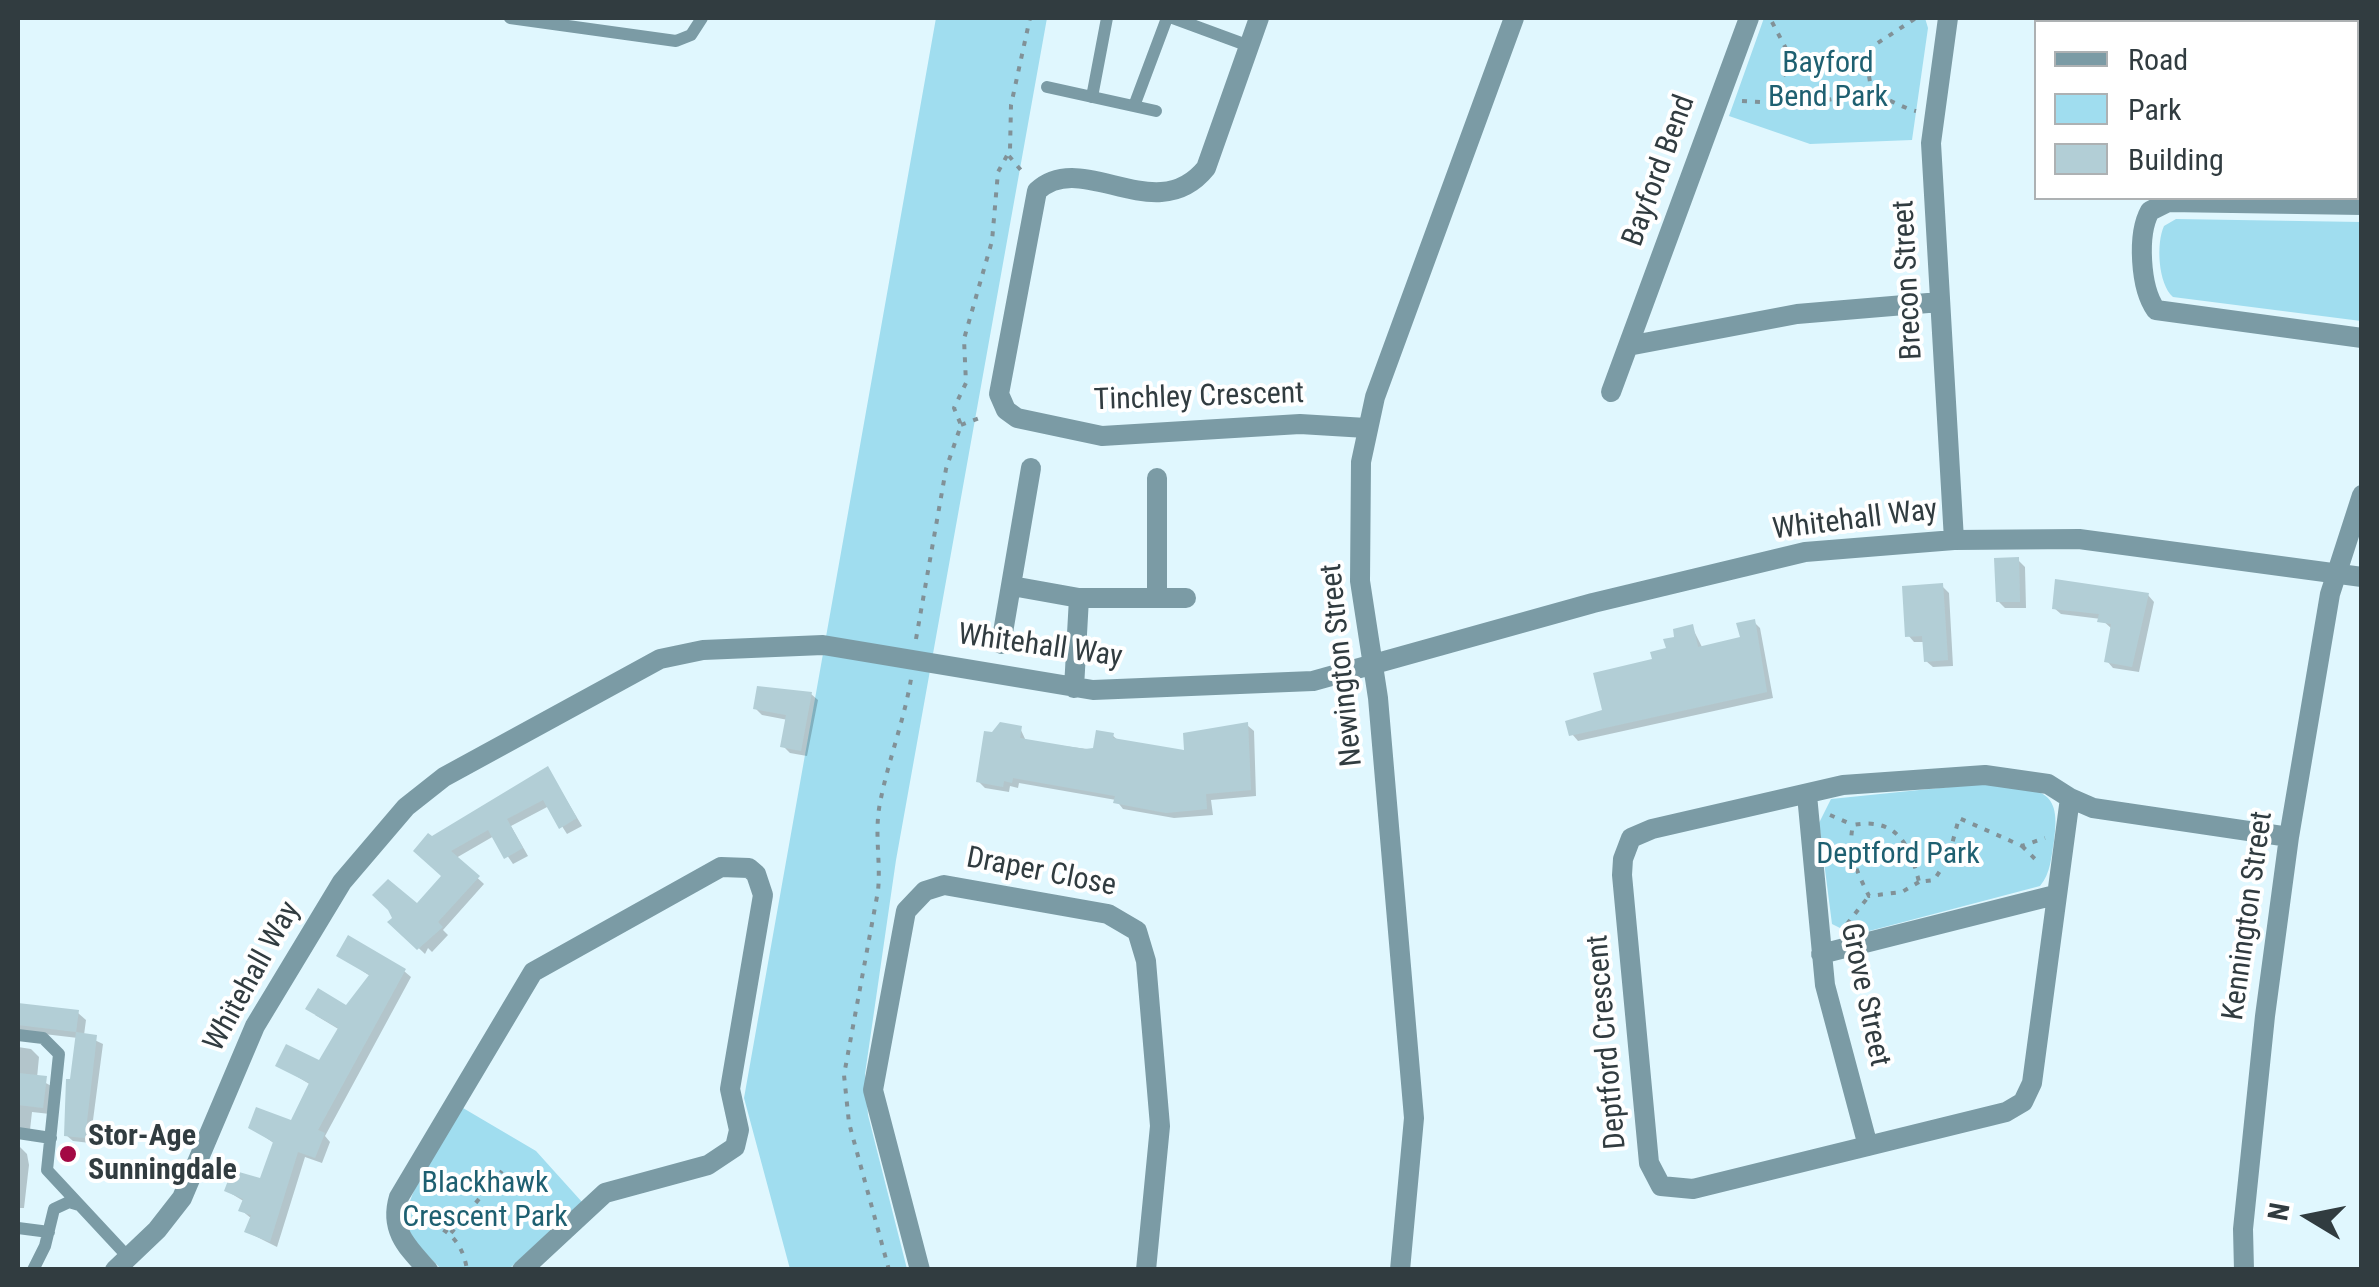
<!DOCTYPE html>
<style>
body{margin:0}
#map{position:relative;width:2379px;height:1287px;overflow:hidden;background:#e0f7fe;font-family:"Roboto Condensed",sans-serif}
canvas{display:block}
.frame{position:absolute;inset:0;border:20px solid #313c40;pointer-events:none}
.legend{position:absolute;left:2034px;top:20px;width:325px;height:180px;box-sizing:border-box;background:#fff;border:2px solid #adb1b3;margin:0;padding:12px 18px;list-style:none;font-size:30px;color:#313c40}
.legend li{display:flex;align-items:center;gap:20px;height:50px}
.legend b{width:50px;border:2px solid #adb1b3}
.north{position:absolute;left:2259px;top:1167px;width:100px;height:100px;-webkit-text-stroke:8px #fff;paint-order:stroke;rotate:280deg;font-size:28px;font-weight:700;line-height:40px;text-align:center;color:#313c40}
.north::after{content:'';display:block;margin:auto;width:35px;height:45px;background:#313c40;clip-path:polygon(50% 0,100% 100%,50% 72%,0 100%)}
</style>
<div id="map">
<canvas width="2379" height="1287"></canvas>
<div class="frame"></div>
<ul class="legend">
<li><b style="height:12px;background:#7b9ba5"></b>Road</li>
<li><b style="height:28px;background:#a0ddef"></b>Park</li>
<li><b style="height:28px;background:#b2ced6"></b>Building</li>
</ul>
<div class="north">N</div>
</div>
<script>
const context = document.querySelector('canvas').getContext('2d');
context.lineJoin = 'round';
function fillPath(path, color) {
  context.fillStyle = color;
  context.fill(path, 'evenodd');
}
function trace(path, color, width, dash) {
  context.strokeStyle = color;
  context.lineWidth = width;
  context.lineCap = dash ? 'butt' : 'round';
  context.setLineDash(dash || []);
  context.stroke(path);
}
function label(font, color, halo, rows, align = 'center') {
  context.font = font + ' "Roboto Condensed",sans-serif';
  context.lineWidth = 8;
  context.setLineDash([]);
  context.textBaseline = 'middle';
  context.strokeStyle = halo;
  context.fillStyle = color;
  for (const [text, x, y, turn = 0] of rows) {
    context.save();
    context.translate(x, y);
    context.rotate((+turn || 0) * Math.PI / 180);
    context.textAlign = isNaN(turn) ? turn : align;
    if (halo) context.strokeText(text, 0, 0);
    context.fillText(text, 0, 0);
    context.restore();
  }
}
const green = new Path2D(`
 M936,18H1047L896,860L865,1074L868,1115L907,1269H790L744,1098Z
 M1764,18H1925L1928,28L1912,140L1810,144L1729,116Z
 M2176,219L2361,222V321L2173,297C2158,284 2156,243 2164,226Z
 M1988,783C2034,791 2063,783 2054,841C2051,857 2051,873 2040,886L1854,935L1832,924L1819,823L1831,799Z
 M463,1108L536,1151L582,1202L509,1269H441C429,1256 413,1244 408,1226C399,1199 448,1133 463,1108Z`);
const shadow = new Path2D(`
 M2018,560L2025,567L2026,608H2005L1998,601Z
 M1942,586L1949,593L1953,666L1933,667L1926,661L1925,642H1914L1908,635Z
 M2148,595L2154,602L2139,672L2113,668L2107,661L2112,629L2101,619L2061,614L2054,608Z
 M1754,622L1760,628L1773,698L1578,741L1572,734L1605,712L1692,627L1703,649L1743,639Z
 M811,694L818,700L807,756L790,753L783,746L788,720L762,715L755,708Z
 M1247,725L1254,731L1256,796L1211,800L1213,815L1174,818L1123,809L1116,800L1019,783L1018,788L1010,786L1009,792L985,788L978,781L1020,728L1026,741L1095,750L1112,735L1119,741L1187,753Z
 M548,769L582,826L567,834L549,806L511,826L528,856L513,864L494,836L456,858L484,884L443,930L448,935L432,952L428,948L425,954L391,922L418,907L444,876L432,839Z
 M339,955L404,971L411,977L325,1136L330,1142L322,1163L305,1157L277,1247L247,1232L252,1219L241,1210L245,1202L227,1191L261,1182L275,1144L251,1127L292,1123L311,1085L278,1065L320,1064L340,1030L315,1015L347,1008L370,976Z
 M18,1005L78,1013L86,1020L84,1035L103,1044L90,1143L73,1141L66,1135L78,1038L27,1032L18,1039Z
 M18,1047L31,1049L39,1057L37,1078L53,1087L50,1114L32,1112L30,1130L18,1136Z
 M18,1145L27,1154L29,1165L24,1208H18Z`);
const building = new Path2D(`
 M2019,557L2020,602H1996L1994,558Z
 M2055,579L2149,593L2132,667L2104,662L2111,624L2097,622L2099,614L2052,609Z
 M1943,583L1948,660L1924,662L1922,636L1905,637L1902,586Z
 M1755,619L1767,692L1569,736L1565,721L1602,710L1593,673L1652,659L1650,652L1666,648L1663,639L1674,637L1673,629L1693,624L1698,647L1740,637L1736,623Z
 M757,686L812,692L801,751L780,747L786,715L753,709Z
 M1000,722L1022,726L1020,738L1085,749L1093,748L1096,730L1114,733L1113,738L1184,750L1183,733L1248,722L1251,790L1206,794L1207,809L1166,813L1113,803L1115,796L1013,778L1012,783L1004,781L1003,787L976,782L984,731L992,732Z
 M548,766L577,818L559,829L543,800L507,819L523,848L504,859L488,830L451,851L480,876L438,922L443,927L417,950L387,922L392,918L388,910L372,895L388,879L417,903L441,876L413,851L428,833L432,836Z
 M348,935L406,969L318,1130L325,1133L315,1158L298,1152L270,1242L244,1232L251,1215L238,1211L243,1199L224,1191L232,1170L260,1178L273,1142L248,1128L256,1107L291,1120L309,1083L275,1066L286,1044L319,1060L338,1028L305,1009L318,988L346,1005L369,975L336,956Z
 M18,1003L79,1010L76,1032L18,1025Z
 M76,1032L97,1035L85,1138L64,1136L66,1079H70Z
 M18,1073L47,1076L43,1108L18,1105Z`);
const path = new Path2D(`
 M1772,22L1793,62
 M1860,61L1867,50L1916,18
 M1872,94L1867,64C1838,54 1793,48 1781,81L1785,92C1823,111 1839,92 1871,95C1885,96 1902,108 1916,111
 M1742,101L1761,102L1785,92
 M1009,156L1025,175
 M961,425L985,416
 M916,639L946,469L961,425L954,408L966,383L964,339L992,241L998,172L1010,150L1011,105L1030,18
 M1830,815L1853,825
 M2022,846L2040,864
 M1919,882L1902,892L1869,896C1857,872 1847,852 1853,825C1896,817 1910,844 1919,882L1934,880L1948,859L1959,818L2022,846L2045,838
 M1847,924L1869,896
 M419,1221C446,1225 463,1242 467,1270
 M451,1233L502,1171
 M889,1270L849,1123L844,1075L878,891C881,861 874,834 880,803C888,761 904,721 911,679`);
const lane = new Path2D(`
 M510,18L676,41L691,35L702,18
 M1173,18L1249,46
 M1047,87L1156,111
 M1092,97L1107,18
 M1134,106L1167,18
 M18,1035L43,1038L59,1054L47,1170L128,1257
 M18,1133L51,1138
 M18,1228L49,1232
 M33,1270L45,1246L54,1209L69,1202L79,1205`);
const street = new Path2D(`
 M1259,18L1206,168C1156,230 1082,148 1037,191L999,394L1006,410L1017,418L1102,436L1300,424L1366,428
 M1948,18L1931,143L1954,540
 M2362,205L2168,202L2150,211C2137,234 2140,288 2156,310L2362,338
 M1628,346L1797,314L1940,302
 M1611,392L1749,18
 M1012,586L1079,598H1186
 M1157,597V478
 M1001,644L1031,468
 M1074,688L1079,598
 M1985,775L2048,784L2070,798L2032,1083L2023,1102L2006,1112L1693,1189L1661,1186L1649,1163L1622,875L1623,859L1631,838L1652,829L1843,785Z
 M1807,795L1825,985L1868,1146
 M2070,798L2093,808L2289,837
 M1821,954L2055,895
 M115,1270L157,1230L182,1198L255,1026L342,882L406,807L444,777L660,659L703,650L823,645L1093,690L1313,681L1593,603L1805,552L1954,540L2079,539L2362,577
 M428,1270C407,1247 389,1230 399,1197L533,972L721,867L749,868L756,874L763,895L730,1089L739,1130L735,1147L708,1165L605,1193L522,1270
 M920,1270L873,1090L906,911L925,891L944,885L1108,914L1137,931L1146,961L1160,1126L1146,1270
 M1400,1270L1414,1118L1378,698L1360,581L1361,462L1375,397L1514,18
 M2244,1270L2243,1229L2265,1016L2289,837L2330,594L2362,495`);
const markers = [
 [68,1154,10,"#a30944"]
];
const parkNames = [
 ["Bayford",1828,64],
 ["Bend Park",1828,98],
 ["Deptford Park",1898,855],
 ["Blackhawk",485,1184],
 ["Crescent Park",485,1218]
];
const streetNames = [
 ["Bayford Bend",1660,171,-70],
 ["Brecon Street",1909,280,-93],
 ["Tinchley Crescent",1199,398,-2],
 ["Whitehall Way",1855,521,-7],
 ["Whitehall Way",1040,647,8],
 ["Newington Street",1343,665,-96],
 ["Draper Close",1041,873,11],
 ["Kennington Street",2249,916,-82],
 ["Whitehall Way",253,977,-61],
 ["Grove Street",1864,995,78],
 ["Deptford Crescent",1608,1042,-95]
];
const poiNames = [
 ["Stor-Age",88,1137],
 ["Sunningdale",88,1171]
];
fillPath(green, '#a0ddef');
fillPath(shadow, '#0003');
fillPath(building, '#b2ced6');
trace(path, '#819197', 4, [5, 8]);
trace(lane, '#7b9ba5', 12);
trace(street, '#7b9ba5', 20);
for (const [x, y, r, color] of markers) {
  const dot = new Path2D();
  dot.arc(x, y, r, 0, 2 * Math.PI);
  context.fillStyle = color;
  context.fill(dot);
  trace(dot, '#fff', 4);
}
label('30px', '#1e6071', '#fff', parkNames);
label('30px', '#313c40', '#fff', streetNames);
label('bold 30px', '#313c40', '#fff', poiNames, 'left');
</script>
